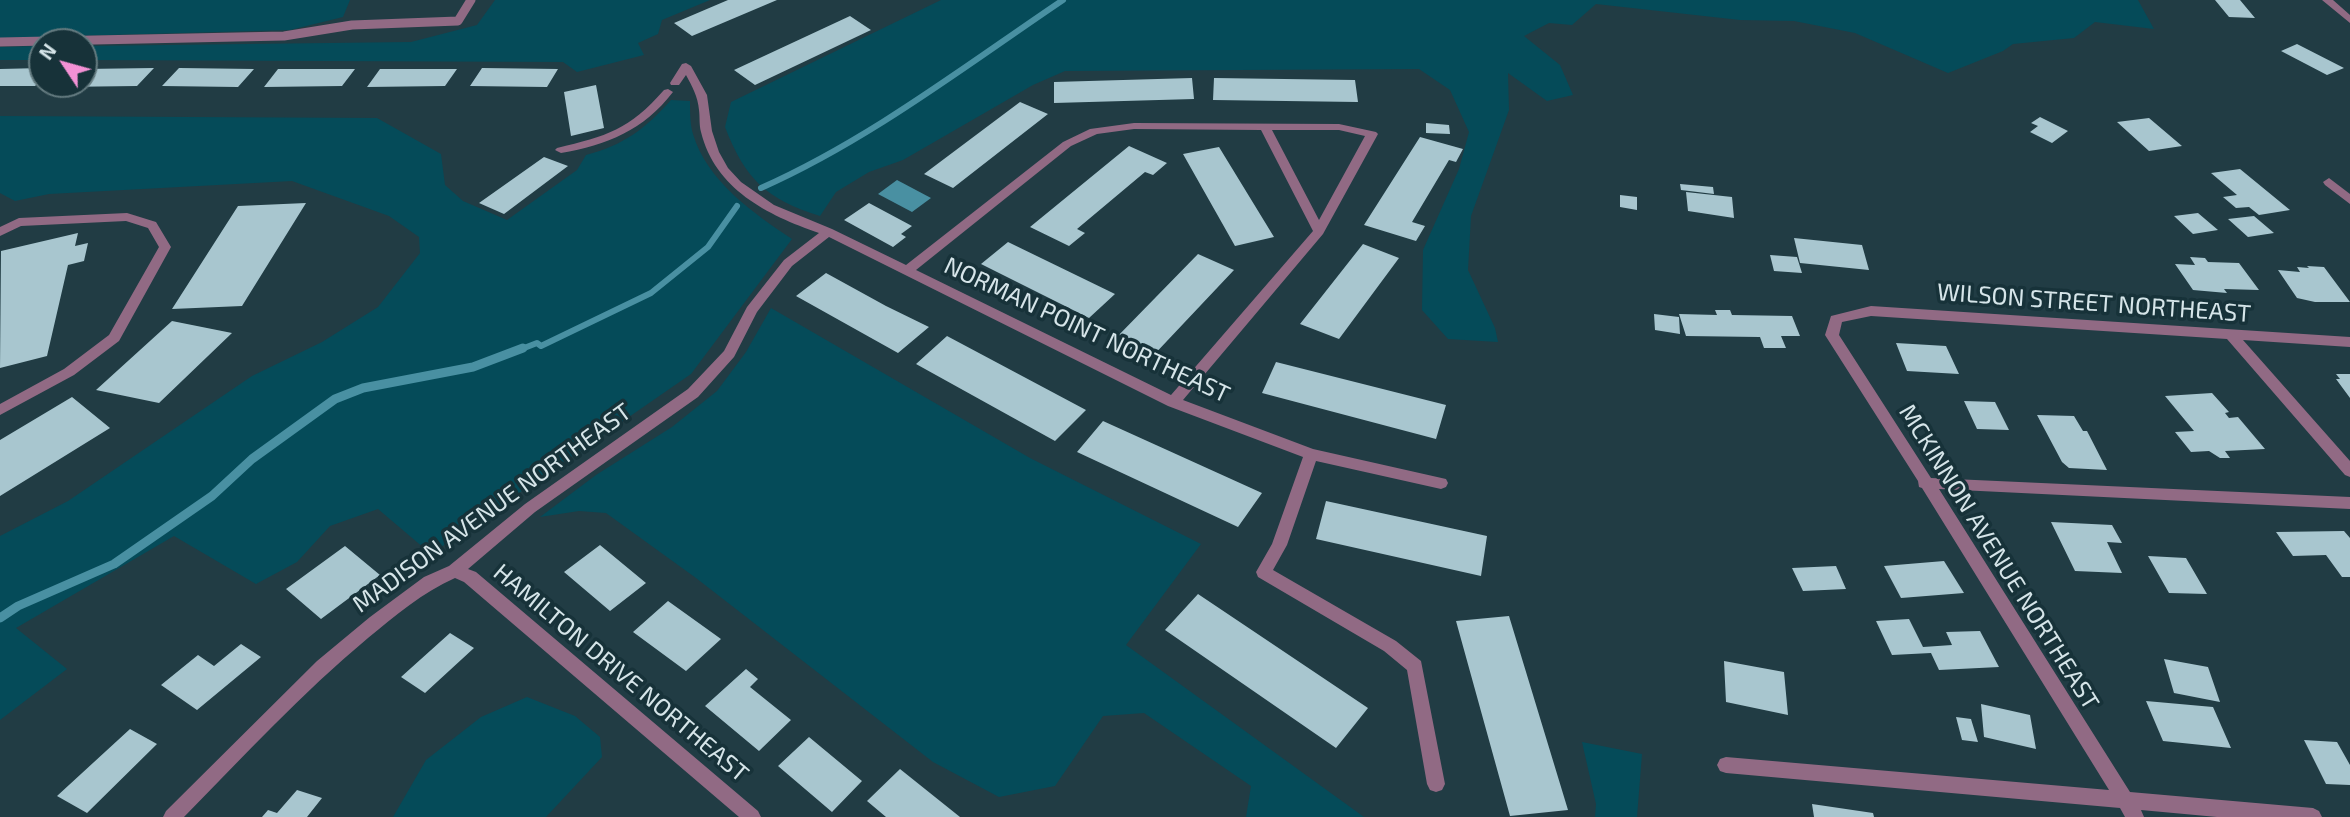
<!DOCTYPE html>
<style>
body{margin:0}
#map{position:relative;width:2350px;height:817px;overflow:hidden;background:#213c44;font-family:"Exo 2",sans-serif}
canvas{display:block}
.north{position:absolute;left:28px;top:28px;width:70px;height:70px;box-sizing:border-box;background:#173239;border:2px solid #637a7f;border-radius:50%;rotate:306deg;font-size:19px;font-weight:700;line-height:28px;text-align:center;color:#d6e5e9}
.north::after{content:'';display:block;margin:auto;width:24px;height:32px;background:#f391d5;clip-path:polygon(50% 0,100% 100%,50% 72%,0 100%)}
</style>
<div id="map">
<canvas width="2350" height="817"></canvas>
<div class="north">N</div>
</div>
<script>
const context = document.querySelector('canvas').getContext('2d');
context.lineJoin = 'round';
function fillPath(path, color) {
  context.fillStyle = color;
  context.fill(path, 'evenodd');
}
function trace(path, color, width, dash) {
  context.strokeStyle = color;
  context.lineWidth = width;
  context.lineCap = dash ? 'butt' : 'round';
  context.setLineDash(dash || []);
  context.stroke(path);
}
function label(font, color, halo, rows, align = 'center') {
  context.font = font + ' "Exo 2",sans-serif';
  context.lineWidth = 7;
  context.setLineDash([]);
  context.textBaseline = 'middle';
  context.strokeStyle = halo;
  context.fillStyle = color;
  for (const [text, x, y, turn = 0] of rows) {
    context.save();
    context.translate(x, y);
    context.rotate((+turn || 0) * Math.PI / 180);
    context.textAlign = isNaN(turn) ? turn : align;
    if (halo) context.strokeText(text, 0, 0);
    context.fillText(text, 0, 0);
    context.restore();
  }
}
const green = new Path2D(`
 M0,0H350L343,17L290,30L0,38Z
 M495,0H710L662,20L658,34L638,43L644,55L577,72L563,62L84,60V46L411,42L477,25Z
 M941,0H2138L2154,29L2095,22L2074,38L2013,44L2003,51L1948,73L1855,33L1794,21L1740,20L1596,4L1572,25L1549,23L1524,36L1560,65L1573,95L1547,101L1508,73L1509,110L1471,216L1468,270L1495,328L1498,342L1448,339L1422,310L1423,250L1459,169L1469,132L1450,90L1419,69L1065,71L1033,85L903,160L869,172L836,192L820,216C766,199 745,179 725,127L731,102Z
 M42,46V60H0V47Z
 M671,100L690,101C690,112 690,124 693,134C707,181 753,213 792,239L691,374L431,554L378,509L330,526L297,562L256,584L174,536L16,628L67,669L0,720V536L68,501L252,376L322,342L378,307L420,253L419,237L389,216L292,181L49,194L15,201L0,193V116L377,118L441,154L445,185L463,201L507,220L577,170L586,155C624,145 645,129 671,100Z
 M771,308L1030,458L1201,544L1126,645L1364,817H1246L1251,786L1144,713L1103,716L1055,786L999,797L933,762L696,578L606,513L579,511L540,517L596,475L672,427L717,391L746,352Z
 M527,697L575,716L600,737L602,757L546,817H393L426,760L481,717Z
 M1582,742L1642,754L1637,817H1595L1596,804Z`);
const water = new Path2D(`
 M897,180L931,198L912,212L878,194Z`);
const streamFar1 = new Path2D(`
 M761,188C869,140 965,66 1063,0
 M519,350L537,343L541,346L651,293L708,247L737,206`);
const stream = new Path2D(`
 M0,618L18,606L114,564L212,496L252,459L335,399L363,388L473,367L523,348`);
const building = new Path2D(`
 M728,0H777L692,36L674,23Z
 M2215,0H2240L2255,18L2229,17Z
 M850,16L871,30L755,85L734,70Z
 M2297,44L2344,68L2327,75L2281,51Z
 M42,68V79L35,86H0V69Z
 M154,68L137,86L59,87L84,84V69Z
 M179,68L254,69L238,87L162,86Z
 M482,68L558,69L547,87L470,86Z
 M278,69H355L342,86L264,87Z
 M380,69H457L445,86L367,87Z
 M1192,78L1194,99L1054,103V82Z
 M1214,78L1355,80L1358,102L1213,100Z
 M596,85L604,128L571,136L564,92Z
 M1020,102L1048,114L953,188L924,174Z
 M2040,117L2068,131L2052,143L2030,132L2038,126L2031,123Z
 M2149,118L2182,146L2149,151L2117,122Z
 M1426,123L1449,125L1450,134L1426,133Z
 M1420,137L1463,149L1456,162L1449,160L1412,222L1425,226L1416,241L1364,225Z
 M1129,146L1167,163L1153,175L1145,172L1077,229L1085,233L1069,246L1030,227Z
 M1219,147L1274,237L1235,246L1183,154Z
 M544,157L568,166L504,214L479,203Z
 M2240,169L2290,210L2259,215L2249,207L2236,208L2223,197L2237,195L2211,173Z
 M1680,184L1713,187L1714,194L1681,190Z
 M1686,192L1732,197L1734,218L1688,211Z
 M1620,195L1637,197V210L1620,207Z
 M306,203L242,306L172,309L238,206Z
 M869,203L912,226L901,234L906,237L893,247L844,220Z
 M2198,213L2218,230L2193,234L2174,216Z
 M2254,216L2274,233L2248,237L2228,219Z
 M78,233L75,246L88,243L84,261L68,265L47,356L0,368L1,251Z
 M1794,238L1862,245L1869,270L1800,263Z
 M1008,242L1115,294L1089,318L981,264Z
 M1363,244L1399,258L1339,339L1300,324Z
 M1198,254L1234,270L1150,359L1113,341Z
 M1770,255L1797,257L1802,273L1774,271Z
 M2190,257L2205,258L2208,262L2239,263L2259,290L2224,289L2227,293L2193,290L2175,264L2195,265Z
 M2307,266L2324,267L2350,302H2315L2297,298L2278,270L2300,272L2297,267L2309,268Z
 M826,273L886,306L929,327L898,353L796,296Z
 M1715,310H1730L1732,315L1792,316L1800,336H1781L1786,348H1764L1760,337L1686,336L1679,314L1717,315Z
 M1654,314L1679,317L1680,334L1655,330Z
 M172,321L232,333L159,403L96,390Z
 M947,336L1086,410L1055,441L916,364Z
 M1896,343L1946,346L1959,374L1907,371Z
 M1276,362L1446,405L1436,439L1262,393Z
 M2336,374H2350V398L2336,379H2340Z
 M2212,393L2229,412L2225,413L2229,418L2238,417L2265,449L2225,451L2230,458H2220L2209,451L2191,452L2175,432L2194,431L2165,396Z
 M72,397L110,428L0,496V440Z
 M1964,401L1995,402L2009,430L1977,429Z
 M2037,415L2074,416L2083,431H2087L2107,470L2069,468L2062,462Z
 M1103,421L1262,493L1238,527L1077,452Z
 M1326,501L1487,536L1481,576L1316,539Z
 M2051,522L2112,525L2122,543L2107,542L2122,573L2075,571Z
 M2344,531L2350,538V577H2342L2326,555L2293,556L2276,532Z
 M600,545L646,583L610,611L564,572Z
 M345,546L380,575L321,619L286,589Z
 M2148,556L2186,558L2207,594L2169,593Z
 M1944,561L1964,593L1901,598L1884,566Z
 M1836,566L1846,589L1803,591L1792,568Z
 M1198,594L1368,708L1336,748L1165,630Z
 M668,601L721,639L686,671L633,632Z
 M1509,616L1568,810L1510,816L1456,621Z
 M1909,619L1923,647L1952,645L1946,632L1980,631L1999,667L1939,670L1931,653L1892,655L1876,621Z
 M450,633L474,648L425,693L401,677Z
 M241,644L261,657L197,710L161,685L198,655L214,666Z
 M2164,659L2208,667L2220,702L2174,693Z
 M1724,661L1784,672L1788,715L1726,702Z
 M746,669L758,679L750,687L791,720L759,751L705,706Z
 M2146,701L2213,707L2231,748L2163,741Z
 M1981,704L2030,715L2036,749L1984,737Z
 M1956,717L1971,719L1978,742L1962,740Z
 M130,729L157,744L87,813L57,796Z
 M809,737L862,781L832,812L778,766Z
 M2304,740L2337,742L2350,765V785L2326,784Z
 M900,769L960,817H886L867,801Z
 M297,790L322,798L307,817H262L268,810L277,813Z
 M1812,804L1873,813L1874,817H1814Z`);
const lane = new Path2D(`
 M0,42L284,36L352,25L458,21L471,0`);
const street = new Path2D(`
 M2322,0H2333L2350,15V23Z
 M686,63L691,66L707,95L712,131L719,152L728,168L741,182L774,205L832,229L906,265L1063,142L1090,129L1134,123L1339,124L1376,132L1378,134L1323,234L1183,400L1313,449L1446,479L1448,483L1446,487L1441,489L1316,461L1287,545L1273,570L1396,641L1421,661L1445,784L1442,790L1436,792L1430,790L1427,784L1407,670L1384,651L1258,577L1256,572L1272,544L1303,457L1168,406L829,237L792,266L757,312L734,357L698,397L535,512L468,569L476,572L758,811L761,817H739L464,582L455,578C423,592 395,616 368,638C302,693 244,756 184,817H163L166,811L317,661L370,617L424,577L449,566L525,504L688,389L724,351L747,307L784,260L819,233C767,215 715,189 701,132C699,125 700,117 699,110C698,97 692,86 686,75L679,85H671L670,83L682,64ZM1134,129L1261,130L1313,231L1171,395L916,270L1071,146L1097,134ZM1272,130H1339L1365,136L1319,220Z
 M668,89L673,92C644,130 607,145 561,153L555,150L557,148C607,136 629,130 664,90Z
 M2329,178L2350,194V204L2325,185L2323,182Z
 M127,213L156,222L171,247L119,341L74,375L0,415V404L64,369L109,335L159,247L148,228L126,221L21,226L0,236V227L19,218Z
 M1871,306L2350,337V347L2243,340L2350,461V477L2345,475L2227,339L1871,316L1842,322L1839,335L1931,478L2350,497V509L1939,489L2130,792L2313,808L2319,811L2322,817H2217L2141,810L2144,817H2125L2120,808L1726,773L1720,771L1717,765L1720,759L1726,757L2109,790L1922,488L1919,487L1918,481L1825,335L1831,316Z`);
const streetNames = [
 ["WILSON STREET NORTHEAST",2094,303,4],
 ["NORMAN POINT NORTHEAST",1087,330,25],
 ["MADISON AVENUE NORTHEAST",492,508,-36],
 ["MCKINNON AVENUE NORTHEAST",1999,557,58],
 ["HAMILTON DRIVE NORTHEAST",621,673,40]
];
fillPath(green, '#054b59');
fillPath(water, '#4990a2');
trace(streamFar1, '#4990a2', 6);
trace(stream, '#4990a2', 9);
fillPath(building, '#a8c6cf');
trace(lane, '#916a84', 9);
fillPath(street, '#916a84');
label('24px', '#d6e5e9', '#173239', streetNames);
</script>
